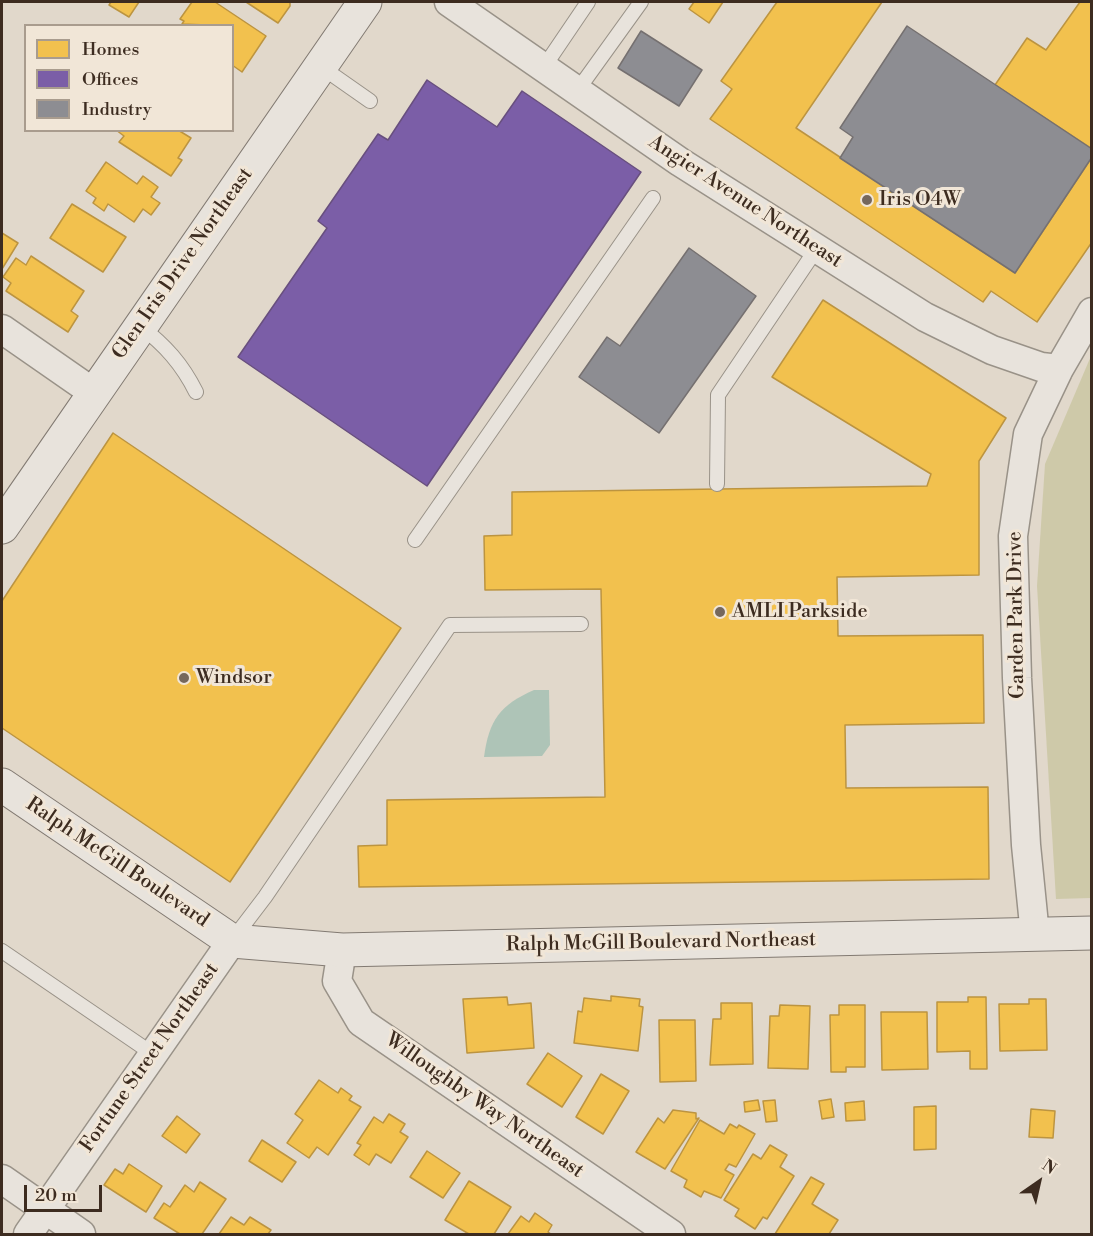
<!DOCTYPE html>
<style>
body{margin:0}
#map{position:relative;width:1093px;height:1236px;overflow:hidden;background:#e1d8cb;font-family:"Libre Bodoni",serif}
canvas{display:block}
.frame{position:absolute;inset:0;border:3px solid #3d2c20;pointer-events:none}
.legend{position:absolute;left:24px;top:24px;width:210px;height:108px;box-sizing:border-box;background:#f1e6d7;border:2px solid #a99c8e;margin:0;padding:8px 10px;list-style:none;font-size:18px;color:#3d2c20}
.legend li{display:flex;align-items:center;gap:12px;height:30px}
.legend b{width:30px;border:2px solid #a99c8e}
.north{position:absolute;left:1009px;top:1152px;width:60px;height:60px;-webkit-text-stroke:4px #f1e6d7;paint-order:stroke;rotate:34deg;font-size:16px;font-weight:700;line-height:24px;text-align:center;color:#3d2c20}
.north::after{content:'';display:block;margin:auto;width:21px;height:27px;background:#3d2c20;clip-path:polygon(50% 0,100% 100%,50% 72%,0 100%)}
.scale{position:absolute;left:24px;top:1185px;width:78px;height:27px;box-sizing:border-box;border:3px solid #3d2c20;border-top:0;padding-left:8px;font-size:18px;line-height:21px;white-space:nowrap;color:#3d2c20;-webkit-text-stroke:4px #f1e6d7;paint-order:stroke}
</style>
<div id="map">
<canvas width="1093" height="1236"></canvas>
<div class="frame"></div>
<ul class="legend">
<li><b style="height:16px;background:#f2c14e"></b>Homes</li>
<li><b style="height:16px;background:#7b5ea7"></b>Offices</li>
<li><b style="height:16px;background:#8d8d92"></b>Industry</li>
</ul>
<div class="north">N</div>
<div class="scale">20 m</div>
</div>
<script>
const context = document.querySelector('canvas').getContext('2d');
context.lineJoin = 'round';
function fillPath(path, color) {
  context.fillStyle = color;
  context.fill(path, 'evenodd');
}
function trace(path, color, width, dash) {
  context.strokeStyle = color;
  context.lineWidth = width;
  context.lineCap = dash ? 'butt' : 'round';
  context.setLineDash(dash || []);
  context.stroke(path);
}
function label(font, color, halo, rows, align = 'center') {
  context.font = font + ' "Libre Bodoni",serif';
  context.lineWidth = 6;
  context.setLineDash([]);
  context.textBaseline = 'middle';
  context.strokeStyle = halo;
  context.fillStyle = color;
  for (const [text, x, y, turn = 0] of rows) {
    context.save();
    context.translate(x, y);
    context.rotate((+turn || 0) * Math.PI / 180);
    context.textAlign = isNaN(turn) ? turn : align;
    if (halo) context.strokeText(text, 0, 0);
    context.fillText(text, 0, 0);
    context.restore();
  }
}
const green = new Path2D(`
 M1091,356V898L1056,899L1037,586L1045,464Z`);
const water = new Path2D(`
 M534,690H549L550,745L542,756L484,757C489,720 500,705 534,690Z`);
const homes = new Path2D(`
 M111,2H139L129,17L109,5Z
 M192,2H215L266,36L242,72L232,65V26L182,24L184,21L180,19Z
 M246,2H290V6L278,23Z
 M694,2H723L709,23L689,9Z
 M777,2H882L796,128L1015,273L1092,157V242L1037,322L991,291L983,302L710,119L732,89L721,81Z
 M1080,2H1092V149L995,85L1027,38L1046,50Z
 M116,130H178L191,138L178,158L182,160L171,176L119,142L124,136Z
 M106,162L137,184L143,176L158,187L151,197L160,203L151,215L143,209L134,222L108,204L104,211L93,203L96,198L86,191Z
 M72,204L126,237L103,272L50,238Z
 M2,233L18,243L2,269Z
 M31,256L84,291L71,311L78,316L68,332L6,291L11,283L3,277L16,258L26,265Z
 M823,300L1006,418L979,461V575L837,577L838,636L983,635L984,723L845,725L846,788L988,787L989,879L359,887L358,846L387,845V800L605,797L601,589L485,590L484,536L512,535V492L927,486L931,474L772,377Z
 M113,433L401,628L230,882L2,728V601Z
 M611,996L640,999L639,1006L643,1007L638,1051L574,1043L578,1011L582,1012L584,998L611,1001Z
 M507,997L508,1005L531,1003L534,1048L467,1053L463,999Z
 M968,997H986L987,1069H970V1051L937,1052V1002H968Z
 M1029,999H1046L1047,1050L1000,1051L999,1004H1029Z
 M721,1003H752L753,1064L710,1065L713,1019H721Z
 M780,1005L810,1006L808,1069L768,1068L770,1016H779Z
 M839,1005H865V1067H846V1072H831L830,1015H839Z
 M881,1012H927L928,1069L882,1070Z
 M659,1020H695L696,1081L660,1082Z
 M548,1053L582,1076L562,1107L527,1084Z
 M601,1074L629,1091L603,1134L576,1117Z
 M319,1080L338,1093L341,1088L352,1096L349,1100L361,1107L328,1155L317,1147L309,1158L287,1143L303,1120L295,1114Z
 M831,1099L834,1117L822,1119L819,1101Z
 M758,1100L760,1110L745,1112L744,1102Z
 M775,1100L777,1121L766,1122L763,1101Z
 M864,1101L865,1120L846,1121L845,1103Z
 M936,1106V1149L914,1150V1107Z
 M1031,1109L1055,1111L1053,1138L1029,1137Z
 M673,1110L696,1113V1119L699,1118L665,1169L636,1152L658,1118L664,1123Z
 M389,1114L405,1124L400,1132L408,1137L391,1163L376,1154L369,1165L354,1155L361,1145L357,1143L374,1117L383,1123Z
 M177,1116L200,1134L186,1153L162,1136Z
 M700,1120L724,1134L730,1124L737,1128L739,1125L755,1134L736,1167L729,1164L725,1170L734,1175L721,1198L704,1191L701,1197L684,1187L687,1180L671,1171Z
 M262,1140L296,1162L282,1182L249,1161Z
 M770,1145L787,1155L780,1167L794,1176L767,1219L763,1217L755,1229L735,1216L739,1209L724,1200L753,1154L761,1159Z
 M427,1151L460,1173L443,1198L410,1177Z
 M129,1164L162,1186L146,1212L104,1185L115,1169L123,1174Z
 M811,1177L824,1184L812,1204L838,1220L829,1234H775Z
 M469,1181L511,1207L494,1234H469L445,1220Z
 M200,1182L226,1199L202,1234H180L154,1218L164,1203L170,1207L185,1185L194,1192Z
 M535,1213L552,1225L548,1232L551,1234H508L521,1216L529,1222Z
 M231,1217L244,1225L250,1217L271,1230L268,1234H219Z`);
const offices = new Path2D(`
 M427,80L497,127L522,91L641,172L427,486L238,357L327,228L318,221L378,134L388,140Z`);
const industry = new Path2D(`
 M907,26L1092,149V157L1015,273L840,158L853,137L840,128Z
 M641,31L702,70L679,106L618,68Z
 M689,248L756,296L659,433L579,377L607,337L620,346Z`);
const lane = new Path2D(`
 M320,66L370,101
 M544,67L588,2
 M577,91L641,2
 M140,326C165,345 182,364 196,392
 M717,484L718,395L817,248
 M415,540L653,198
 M233,939L265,897L450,625L581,624
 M2,951L153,1054`);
const street = new Path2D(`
 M449,2L680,162L925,317L992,350L1041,367L1059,369
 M2,329L94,393
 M1035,935L1026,845L1017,678L1013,536L1028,434L1059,369L1092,312
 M342,950L337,981L361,1022L671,1234
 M2,1179L81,1234
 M28,1234L232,941`);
const secondary = new Path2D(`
 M2,527L365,2
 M2,785L232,941L342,950L1092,933`);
const markers = [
 [867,200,6,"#76685c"],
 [720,612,6,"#76685c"],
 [184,678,6,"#76685c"]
];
const poiNames = [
 ["Iris O4W",879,200],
 ["AMLI Parkside",732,612],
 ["Windsor",196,678]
];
const streetNames = [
 ["Angier Avenue Northeast",745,202,33],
 ["Glen Iris Drive Northeast",183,264,-55],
 ["Garden Park Drive",1017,615,-91],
 ["Ralph McGill Boulevard",117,863,34],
 ["Ralph McGill Boulevard Northeast",661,943,-1],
 ["Fortune Street Northeast",150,1058,-55],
 ["Willoughby Way Northeast",484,1106,35]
];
fillPath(green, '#cec9a9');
fillPath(water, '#aec4b7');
fillPath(homes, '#f2c14e');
trace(homes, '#bc9440', 1.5);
fillPath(offices, '#7b5ea7');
trace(offices, '#684f7e', 1.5);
fillPath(industry, '#8d8d92');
trace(industry, '#757070', 1.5);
trace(lane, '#999288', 16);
trace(street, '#999288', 31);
trace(secondary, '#827a72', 35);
trace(lane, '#e8e3dc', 14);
trace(street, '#e8e3dc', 28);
trace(secondary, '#e8e3dc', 33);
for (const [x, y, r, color] of markers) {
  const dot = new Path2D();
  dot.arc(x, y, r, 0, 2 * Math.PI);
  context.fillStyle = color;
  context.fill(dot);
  trace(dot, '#f1e6d7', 2);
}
label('20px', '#3d2c20', '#f1e6d7', poiNames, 'left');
label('20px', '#3d2c20', '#f1e6d7', streetNames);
</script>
